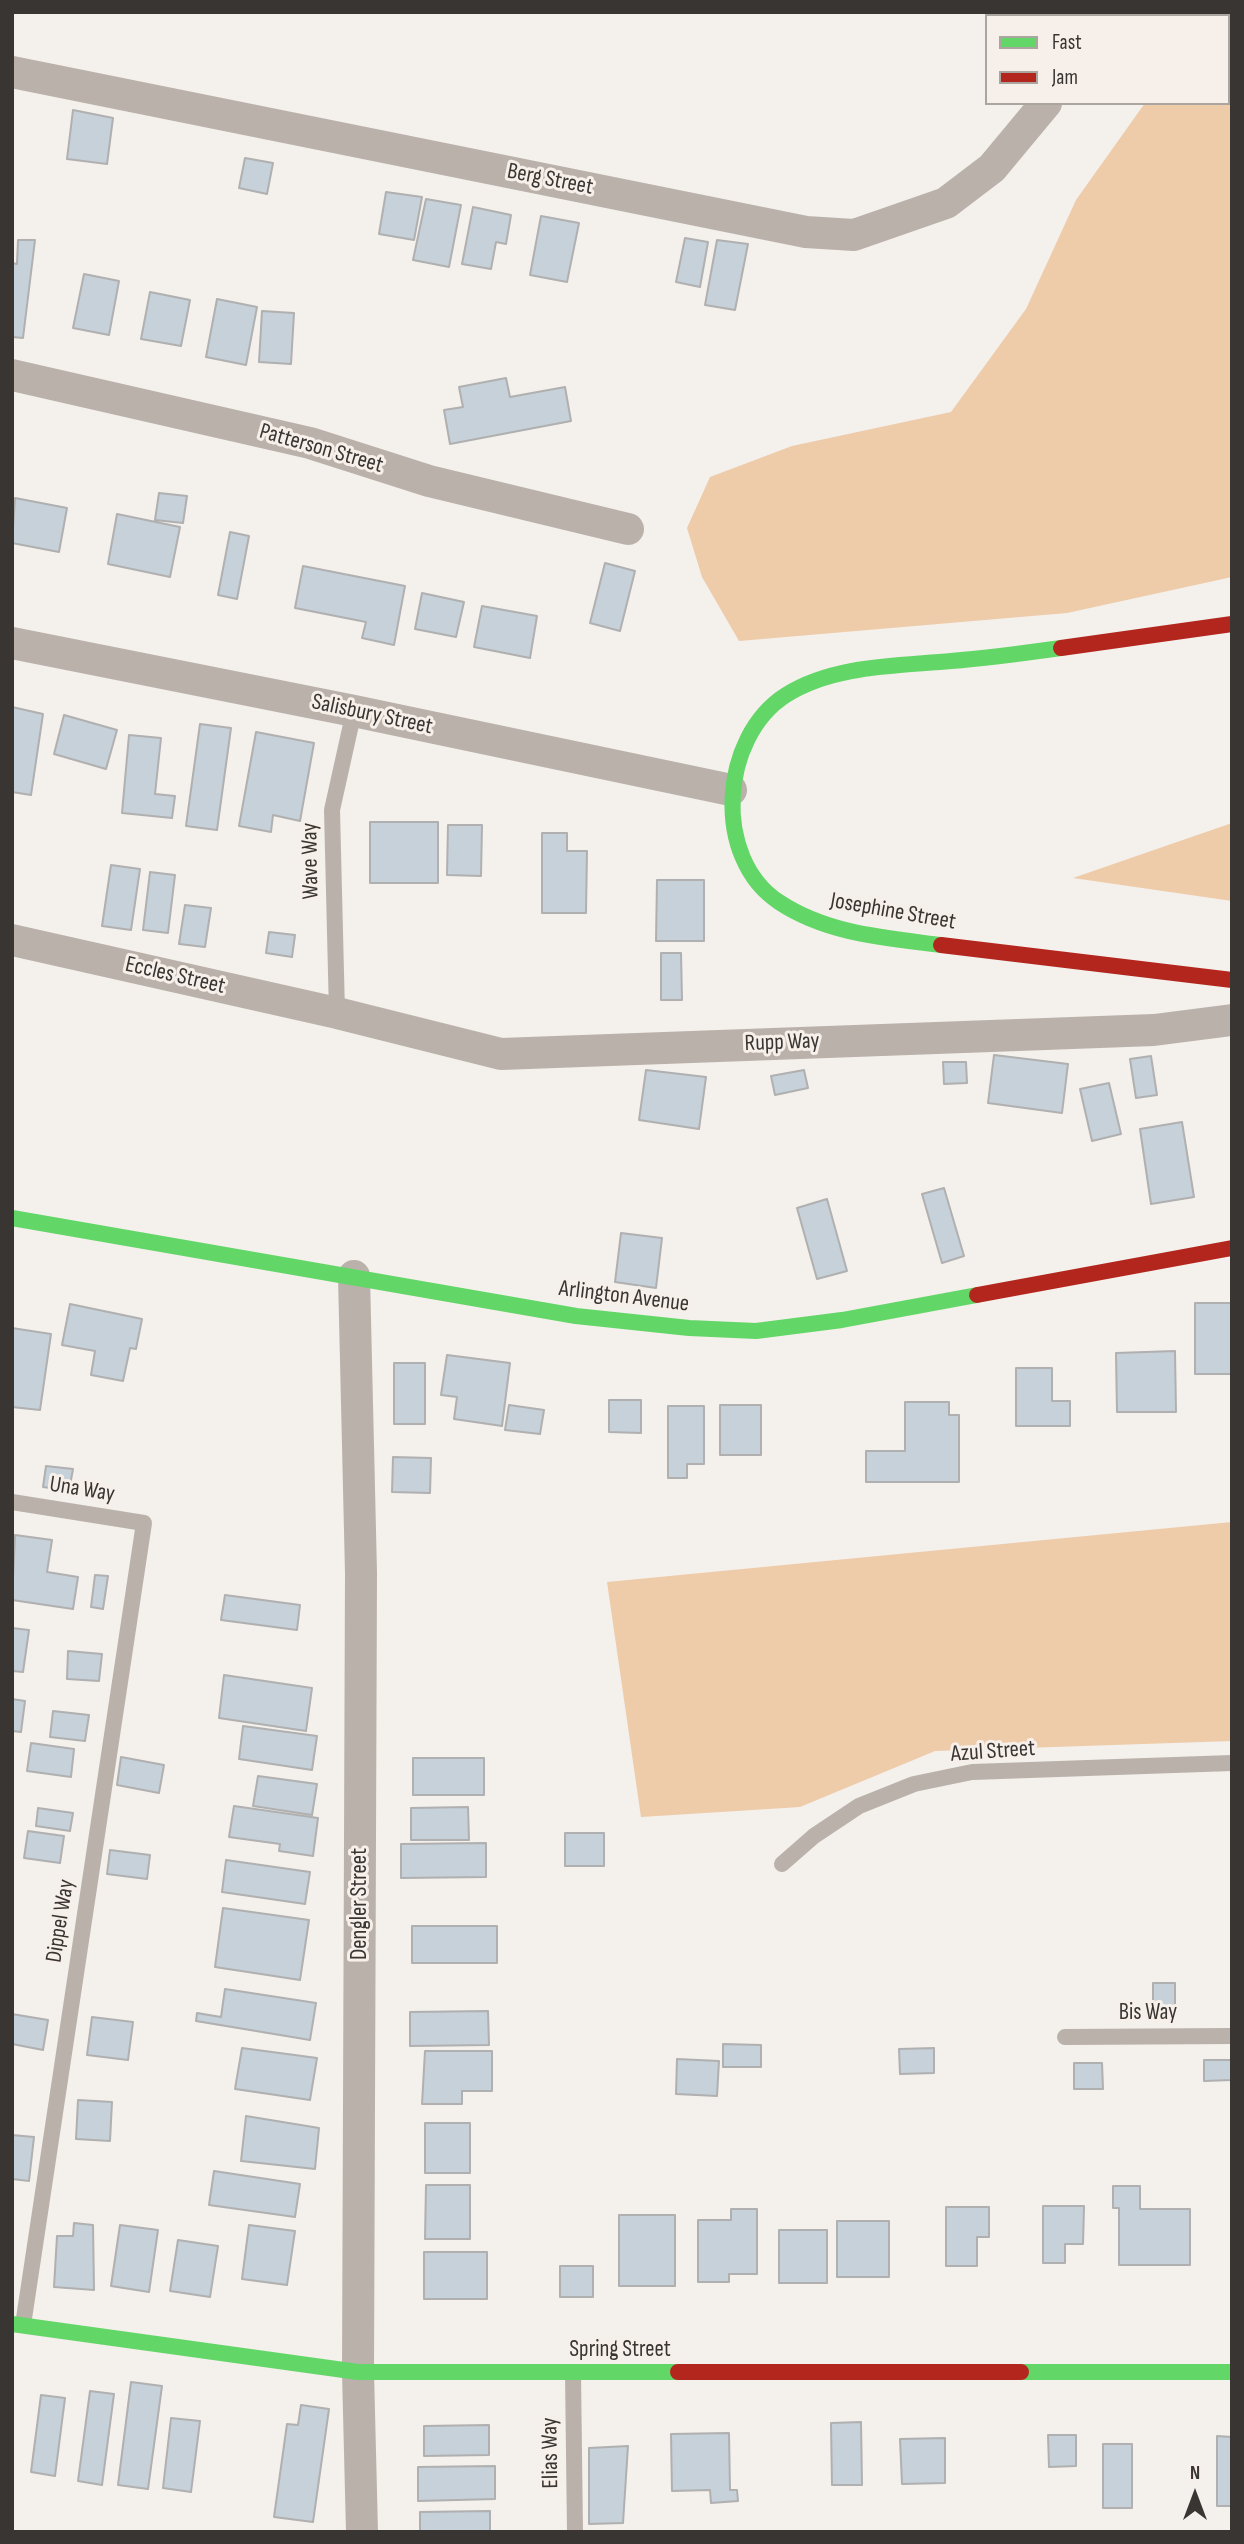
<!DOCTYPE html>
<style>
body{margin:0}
#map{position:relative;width:1244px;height:2544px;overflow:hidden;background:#f4f0ec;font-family:"Sofia Sans Condensed",sans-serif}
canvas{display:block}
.frame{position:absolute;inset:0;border:14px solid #383532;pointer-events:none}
.legend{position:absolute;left:985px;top:14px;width:245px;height:91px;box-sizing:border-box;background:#f7efe9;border:2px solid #aba5a0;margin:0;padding:9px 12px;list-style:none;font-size:21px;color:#383532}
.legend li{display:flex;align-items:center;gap:14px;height:35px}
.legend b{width:35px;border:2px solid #aba5a0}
.north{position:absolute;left:1160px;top:2460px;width:70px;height:70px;-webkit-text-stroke:5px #f7efe9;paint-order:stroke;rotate:0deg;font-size:19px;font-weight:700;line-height:28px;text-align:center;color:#383532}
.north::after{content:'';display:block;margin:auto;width:24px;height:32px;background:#383532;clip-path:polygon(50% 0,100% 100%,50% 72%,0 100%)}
</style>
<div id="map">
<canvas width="1244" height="2544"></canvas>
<div class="frame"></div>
<ul class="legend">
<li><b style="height:9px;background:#63d668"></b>Fast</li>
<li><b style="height:9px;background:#b3261e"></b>Jam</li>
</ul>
<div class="north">N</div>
</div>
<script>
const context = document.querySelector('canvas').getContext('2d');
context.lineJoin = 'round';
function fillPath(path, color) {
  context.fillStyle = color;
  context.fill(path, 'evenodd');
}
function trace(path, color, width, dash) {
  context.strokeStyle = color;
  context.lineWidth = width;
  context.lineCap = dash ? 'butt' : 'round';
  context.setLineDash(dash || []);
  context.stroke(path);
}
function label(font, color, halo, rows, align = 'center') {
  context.font = font + ' "Sofia Sans Condensed",sans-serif';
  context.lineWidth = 6;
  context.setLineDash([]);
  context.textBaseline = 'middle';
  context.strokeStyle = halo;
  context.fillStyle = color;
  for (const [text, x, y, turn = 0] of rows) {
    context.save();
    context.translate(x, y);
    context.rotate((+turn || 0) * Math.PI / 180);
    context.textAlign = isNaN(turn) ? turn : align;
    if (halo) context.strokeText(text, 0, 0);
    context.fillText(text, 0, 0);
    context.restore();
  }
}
const forest = new Path2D(`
 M1232,38V577L1067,613L739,641L702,577L687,528L710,477L792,446L951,412L1026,309L1076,200L1145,103H1228V40Z
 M1232,823V901L1073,878Z
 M1232,1522V1741L935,1751L800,1807L641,1817L607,1582Z`);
const building = new Path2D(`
 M73,110L113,118L107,164L67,159Z
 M245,158L273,163L267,194L239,188Z
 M386,192L422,197L414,240L379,234Z
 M426,199L461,205L449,267L413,260Z
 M473,207L511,215L506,244L496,242L491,269L462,264Z
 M541,216L579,223L567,282L530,275Z
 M685,238L708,242L700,287L676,282Z
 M18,240H35L23,338L12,337V263L17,264Z
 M717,240L748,244L735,310L705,305Z
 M84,274L119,281L109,335L73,328Z
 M150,292L190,300L181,346L141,339Z
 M217,299L257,307L246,365L206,357Z
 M262,311L294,313L291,364L259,362Z
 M506,378L510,397L565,387L571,421L450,444L444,410L463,407L459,387Z
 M159,493L187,496L183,523L155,520Z
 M15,498L67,508L59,552L12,543Z
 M117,514L180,527L170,577L108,564Z
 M230,532L249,536L237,599L218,595Z
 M605,563L635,571L620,631L590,623Z
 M303,566L405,586L394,645L362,638L366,622L295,608Z
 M422,593L464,602L456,637L415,629Z
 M482,606L537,616L530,658L474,647Z
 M12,707L43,714L31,795L12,792Z
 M64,715L117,730L106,769L54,754Z
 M200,724L231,728L217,830L186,826Z
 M256,732L314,743L300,821L273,815L271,832L239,826Z
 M129,735L161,738L155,794L175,796L172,818L122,813Z
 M370,822H438V883H370Z
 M448,825H482L481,876L447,875Z
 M542,833H567V851H587L586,913H542Z
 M111,865L140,869L131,930L102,926Z
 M150,872L175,875L168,933L143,930Z
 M657,880H704V941H656Z
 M185,905L211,908L205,947L179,944Z
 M269,932L295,935L292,957L266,953Z
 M661,953H681L682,1000H661Z
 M994,1055L1068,1064L1062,1113L988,1103Z
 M1151,1056L1157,1095L1136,1098L1130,1059Z
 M943,1062H966L967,1083L944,1084Z
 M646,1070L706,1077L699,1129L639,1120Z
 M804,1070L808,1088L775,1095L771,1076Z
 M1109,1083L1121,1134L1092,1141L1080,1089Z
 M1182,1122L1194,1197L1151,1204L1140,1129Z
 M944,1188L964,1256L942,1263L922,1194Z
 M827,1199L847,1271L817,1279L797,1208Z
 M621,1233L662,1238L656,1288L615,1282Z
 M1195,1303H1232V1374H1195Z
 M70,1304L142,1319L136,1349L130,1348L123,1381L91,1375L95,1351L62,1345Z
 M12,1328L51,1334L40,1410L12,1407Z
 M1175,1351L1176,1412H1117L1116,1353Z
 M447,1355L510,1363L502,1426L454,1419L457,1397L441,1395Z
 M394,1363H425V1424H394Z
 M1016,1368H1052V1401H1070V1426H1016Z
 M609,1400H641V1433L609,1432Z
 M905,1402H949V1415H959V1482H866V1451H905Z
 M509,1405L544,1410L540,1434L505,1430Z
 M720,1405H761V1455H720Z
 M668,1406H704V1464H687V1478H668Z
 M393,1457L431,1458L430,1493L392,1492Z
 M46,1466L73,1469L69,1491L43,1487Z
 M15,1535L52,1540L47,1572L78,1577L73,1609L12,1600Z
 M95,1575L108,1576L103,1609L91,1607Z
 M225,1595L300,1605L297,1630L221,1620Z
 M12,1628L29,1630L23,1672L12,1671Z
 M68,1651L102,1654L99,1681L67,1679Z
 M224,1675L312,1688L306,1731L219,1718Z
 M12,1699L25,1701L21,1732L12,1731Z
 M53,1711L89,1715L85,1741L50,1737Z
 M243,1726L317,1736L312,1770L239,1759Z
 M31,1743L74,1749L71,1777L27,1771Z
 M121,1757L164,1765L159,1793L117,1785Z
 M413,1758H484V1795H413Z
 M258,1776L317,1784L312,1815L253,1806Z
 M234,1806L318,1818L313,1856L279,1851L280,1844L229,1837Z
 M468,1807L469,1840H411V1808Z
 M38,1808L73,1813L70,1831L36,1826Z
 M28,1831L64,1836L60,1863L24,1858Z
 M565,1833H604V1866H565Z
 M486,1843V1877L401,1878V1844Z
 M110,1850L150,1855L147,1879L107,1874Z
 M226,1860L310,1872L305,1904L222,1892Z
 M223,1908L309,1920L300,1980L215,1967Z
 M412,1926H497V1963H412Z
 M1153,1983H1175V2007H1153Z
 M225,1989L316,2003L310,2040L196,2021L197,2013L221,2017Z
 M488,2011L489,2045L410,2046V2012Z
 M12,2014L48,2020L43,2050L12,2044Z
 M92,2017L133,2022L128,2060L87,2055Z
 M723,2044L761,2045V2067H723Z
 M242,2048L317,2058L310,2100L235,2089Z
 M934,2048V2073L900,2074L899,2049Z
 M425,2051H492V2091H462V2104H422Z
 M677,2059L719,2061L717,2096L676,2094Z
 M1204,2060H1232V2080L1204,2081Z
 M1074,2063H1102L1103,2089H1074Z
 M78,2100L112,2102L110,2141L76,2139Z
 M246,2116L319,2128L315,2169L241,2161Z
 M425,2123H470V2173H425Z
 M12,2135L34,2137L29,2181L12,2179Z
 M214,2171L300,2184L295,2217L209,2205Z
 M426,2185H470V2239H425Z
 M1113,2186H1140V2209H1190V2265H1119V2208H1113Z
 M1043,2206H1084L1083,2244H1065V2263H1043Z
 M946,2207H989V2237H977V2266H946Z
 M731,2209H757V2274H729V2282H698V2220H731Z
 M619,2215H675V2286H619Z
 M837,2221H889V2277H837Z
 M74,2223L93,2225L94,2290L54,2287L57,2236H73Z
 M120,2225L158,2230L149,2292L111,2286Z
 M249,2225L295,2231L287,2285L242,2279Z
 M779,2230H827V2283H779Z
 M178,2240L218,2246L210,2297L170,2291Z
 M424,2252H487V2299H424Z
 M560,2266H593V2297H560Z
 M131,2382L162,2386L148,2489L118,2485Z
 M90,2391L114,2394L102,2485L78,2481Z
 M41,2395L65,2398L55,2476L31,2472Z
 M301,2405L329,2409L313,2522L274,2517L287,2424L298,2425Z
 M171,2418L200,2421L191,2492L163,2488Z
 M861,2422L862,2485H832L831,2423Z
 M489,2425V2455L424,2456V2426Z
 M729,2433L730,2490H737L738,2501L711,2503L710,2490L672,2491L671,2434Z
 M1048,2435H1076V2466L1049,2467Z
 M1217,2436L1232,2437V2506H1217Z
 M945,2438V2483L902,2484L900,2439Z
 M1103,2444H1132V2508H1103Z
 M628,2446L623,2523L589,2524V2448Z
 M495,2466V2499L418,2501V2467Z
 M490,2511V2532H420V2512Z`);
const lane = new Path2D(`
 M1102,12L1105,16
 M337,1013L332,810L354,711
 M12,1502L144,1523L23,2325
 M782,1864L814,1836L859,1806L914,1784L972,1772L1232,1763
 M1065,2037L1232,2036
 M573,2373L575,2532`);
const street = new Path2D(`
 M1003,12L1008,16
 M1167,16L1173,12
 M12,72L806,232L854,235L946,203L992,168L1046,103
 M12,375L310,443L429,481L628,529
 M12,643L354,711L731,790
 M12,940L337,1013L501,1054L1154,1030L1232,1020
 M354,1276L361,1573L358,2372L362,2532`);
const fast = new Path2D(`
 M941,945C886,938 827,934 779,902C712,858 720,737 786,695C833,665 897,666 951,661C988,658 1025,653 1061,648
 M12,1218L576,1316L689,1328L756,1331L842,1320L977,1295
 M12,2324L358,2372H678
 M1021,2372H1232`);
const jam = new Path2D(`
 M1061,648L1232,624
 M941,945L1232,980
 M977,1295L1232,1248
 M678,2372H1021`);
const streetNames = [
 ["Berg Street",550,180,11],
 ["Patterson Street",321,449,16],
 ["Salisbury Street",372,715,12],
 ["Wave Way",311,861,-91],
 ["Josephine Street",893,912,10],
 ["Eccles Street",175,976,13],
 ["Rupp Way",782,1043,-2],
 ["Arlington Avenue",624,1297,7],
 ["Una Way",82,1490,9],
 ["Azul Street",993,1752,-4],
 ["Dengler Street",360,1904,-90],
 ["Dippel Way",61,1921,-81],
 ["Bis Way",1148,2013],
 ["Spring Street",620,2350],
 ["Elias Way",551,2453,-91]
];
fillPath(forest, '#eecba9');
fillPath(building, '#c6d1da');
trace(building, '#b0b0b0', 2);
trace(lane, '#bab1aa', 16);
trace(street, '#bab1aa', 32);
trace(fast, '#63d668', 16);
trace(jam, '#b3261e', 16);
label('23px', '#383532', '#f7efe9', streetNames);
</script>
